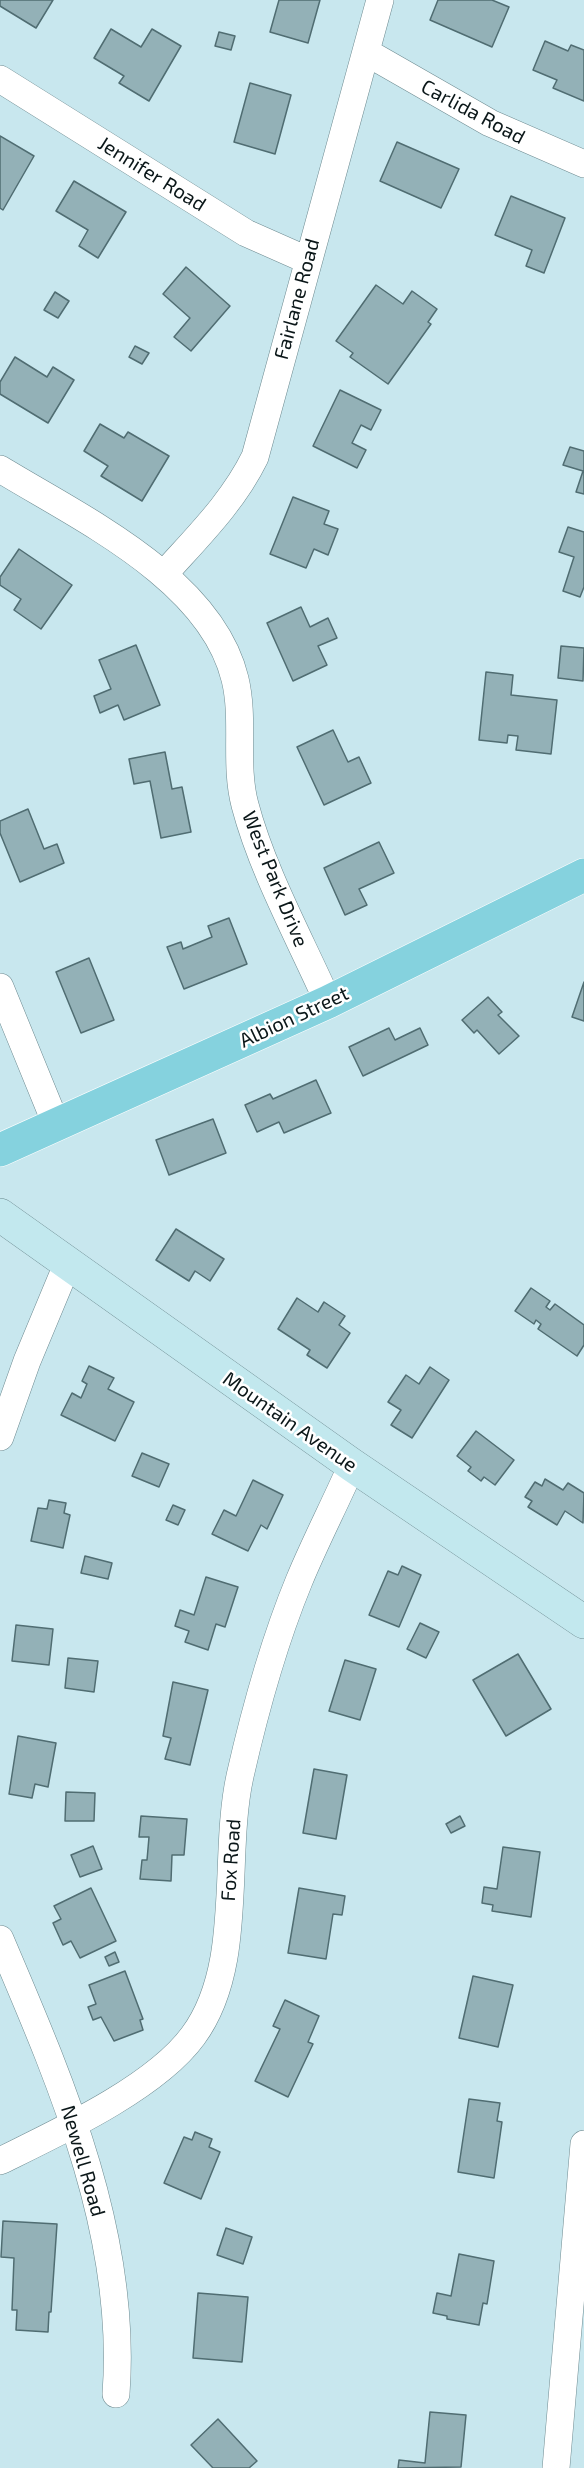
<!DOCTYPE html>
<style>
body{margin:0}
canvas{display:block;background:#c8e7ee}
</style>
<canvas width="584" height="2468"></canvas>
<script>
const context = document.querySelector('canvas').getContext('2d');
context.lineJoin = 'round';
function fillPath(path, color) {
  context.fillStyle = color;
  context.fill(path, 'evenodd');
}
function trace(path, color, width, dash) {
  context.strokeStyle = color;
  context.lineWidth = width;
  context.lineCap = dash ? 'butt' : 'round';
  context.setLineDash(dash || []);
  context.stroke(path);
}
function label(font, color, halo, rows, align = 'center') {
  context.font = font + ' "Exo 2",sans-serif';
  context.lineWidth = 5;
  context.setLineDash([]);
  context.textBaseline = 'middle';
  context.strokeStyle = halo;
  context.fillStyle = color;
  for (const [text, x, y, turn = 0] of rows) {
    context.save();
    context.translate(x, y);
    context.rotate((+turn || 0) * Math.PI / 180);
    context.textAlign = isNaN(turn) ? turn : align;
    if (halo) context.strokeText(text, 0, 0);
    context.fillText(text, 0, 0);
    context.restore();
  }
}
const building = new Path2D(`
 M0,0H53L36,28L0,6Z
 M279,0H320L308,43L270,32Z
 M438,0H492L509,7L492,47L430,20Z
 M111,29L141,47L152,29L181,46L149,101L119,83L124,76L94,58Z
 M219,32L235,36L231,50L215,46Z
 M545,41L568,51L571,45L584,50V101L553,88L557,80L533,70Z
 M250,83L291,95L275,154L234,142Z
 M0,136L34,156L3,210L0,208Z
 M397,142L459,169L441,208L380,181Z
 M74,181L126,212L98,258L79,246L88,230L56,211Z
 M511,196L565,218L544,273L526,266L532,250L495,235Z
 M186,267L230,306L191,351L174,337L190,318L163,294Z
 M376,285L403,304L412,291L437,309L428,322L431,324L388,384L350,357L353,353L336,341Z
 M55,292L69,301L58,318L44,310Z
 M135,346L149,353L142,364L129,357Z
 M15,357L47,377L53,367L74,380L48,423L0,394V382Z
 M340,390L381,410L371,430L361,425L352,443L366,450L357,468L313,446Z
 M100,424L124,438L128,432L169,456L142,501L101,476L108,466L84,451Z
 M570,447L584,451V494L576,492L583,471L563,465Z
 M293,497L329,511L324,524L338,529L328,555L314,549L306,568L270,554Z
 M568,527L584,532V587L580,597L563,591L574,557L559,552Z
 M19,549L72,585L41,629L14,610L21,599L0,585V577Z
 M301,607L310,627L328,618L337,638L318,646L327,665L293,681L267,623Z
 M136,645L160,705L124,720L118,705L100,713L94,696L111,689L99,660Z
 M561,646L584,648L583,681L558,678Z
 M486,672L513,675L511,695L557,700L551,754L516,750L518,736L508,735L507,743L479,740Z
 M333,730L348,762L359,757L371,783L324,805L297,747Z
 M165,752L172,789L182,787L191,832L161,838L150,781L134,784L129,759Z
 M28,809L44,849L57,844L64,863L20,882L0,833V821Z
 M379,842L394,873L359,889L367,905L345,915L324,868Z
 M229,918L247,964L184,989L167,947L181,942L183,949L212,937L208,926Z
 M89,958L114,1020L81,1033L56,972Z
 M584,982V1021L572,1017Z
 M488,997L502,1012L498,1015L519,1036L499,1054L477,1030L474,1033L462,1020Z
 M389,1028L395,1040L420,1028L428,1045L363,1076L349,1047Z
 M316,1080L331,1113L284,1133L279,1122L257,1132L245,1105L270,1094L273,1099Z
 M213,1119L226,1153L169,1175L156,1140Z
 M176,1229L224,1259L210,1281L195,1271L189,1281L156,1260Z
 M531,1288L550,1301L546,1307L550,1310L555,1304L584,1325V1345L577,1356L538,1329L541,1324L536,1320L534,1324L515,1311Z
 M297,1298L318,1312L324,1302L345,1316L339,1325L350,1333L327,1368L307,1355L310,1350L278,1329Z
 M89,1366L114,1378L108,1389L134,1402L115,1441L61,1415L72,1393L81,1398L87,1384L82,1381Z
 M430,1367L449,1380L412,1438L391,1425L401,1410L388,1402L406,1375L419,1384Z
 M476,1431L514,1460L495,1485L484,1477L481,1481L468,1471L471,1467L457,1456Z
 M142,1453L169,1464L159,1487L132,1476Z
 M545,1479L563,1490L568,1483L584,1493L583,1523L565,1511L557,1525L528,1507L532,1501L525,1497L535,1482L542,1486Z
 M253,1480L283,1495L267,1529L261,1525L248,1551L212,1534L224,1510L236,1516Z
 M49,1500L66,1503L64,1513L70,1515L63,1548L31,1541L38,1508L47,1509Z
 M173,1505L185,1510L178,1525L166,1520Z
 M85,1556L112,1563L108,1579L81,1573Z
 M402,1566L421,1575L399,1627L369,1615L388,1571L398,1575Z
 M206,1577L238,1587L225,1627L216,1624L208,1650L185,1642L189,1631L175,1626L180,1610L194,1615Z
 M420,1623L439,1632L426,1658L407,1649Z
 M16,1625L53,1629L49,1665L12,1661Z
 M518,1654L551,1709L506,1736L473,1680Z
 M68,1658L98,1661L94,1692L65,1688Z
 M345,1660L376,1669L360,1720L329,1711Z
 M173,1682L208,1690L190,1765L165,1759L171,1738L163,1736Z
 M18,1736L56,1743L48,1787L35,1784L32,1798L9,1794Z
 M314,1769L347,1775L336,1839L303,1833Z
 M66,1792L95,1793L94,1821H65Z
 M141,1816L187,1819L184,1855H172L171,1881L140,1879L142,1860H147L149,1837H139Z
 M460,1816L465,1826L451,1833L446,1824Z
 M93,1846L102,1869L80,1877L71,1855Z
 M503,1847L540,1852L531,1917L492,1911L493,1905L482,1903L484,1887L497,1889Z
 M91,1888L116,1941L80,1958L71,1941L63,1945L53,1923L61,1919L54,1906Z
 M299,1888L345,1896L342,1915L333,1914L326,1959L288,1953Z
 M115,1952L119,1962L109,1966L105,1957Z
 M125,1971L143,2019L140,2020L143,2030L114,2041L101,2017L93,2020L88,2007L96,2004L89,1985Z
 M473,1976L513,1985L498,2047L459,2038Z
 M285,2000L319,2016L308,2042L313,2044L288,2097L255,2081L280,2029L273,2026Z
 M469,2099L500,2103L497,2121L502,2122L494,2178L458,2172Z
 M195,2132L212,2139L209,2147L220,2152L201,2199L164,2183L184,2137L192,2140Z
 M3,2221L57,2224L51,2312H49L48,2332L16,2330L17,2310H12L14,2258L1,2257Z
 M226,2228L252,2237L243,2264L217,2255Z
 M459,2254L494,2261L487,2304L483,2303L479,2325L447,2319V2316L433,2313L437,2293L451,2296Z
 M198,2293L248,2297L242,2362L193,2358Z
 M430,2412L466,2415L461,2467L398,2468L399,2460L425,2463Z
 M218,2419L257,2461L249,2468H213L191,2445Z`);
const minor = new Path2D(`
 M366,52L490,123L584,164
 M0,79L246,233L307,260
 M0,469C80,518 211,579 235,679C245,720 234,764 245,805C262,870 300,939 328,1002
 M165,573C198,536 233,502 255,457L380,0
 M0,987L56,1124
 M0,1437L27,1361L67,1265
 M0,1939C61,2082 128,2235 116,2394
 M0,2161C57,2133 155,2088 193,2036C245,1966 222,1858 240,1776C255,1710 273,1644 299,1581C315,1542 335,1504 352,1465
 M556,2468L584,2144`);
const secondary = new Path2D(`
 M0,1215L352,1465L584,1622`);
const primary = new Path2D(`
 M0,1150L328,1002L584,875`);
const streetNames = [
 ["Carlida Road",473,112,28],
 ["Jennifer Road",152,174,32],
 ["Fairlane Road",297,299,-75],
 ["West Park Drive",275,879,68],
 ["Albion Street",294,1017,-25],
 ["Mountain Avenue",290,1422,35],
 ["Fox Road",231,1860,-86],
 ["Newell Road",83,2161,74]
];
fillPath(building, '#93b1b7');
trace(building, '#506d72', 1.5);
trace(minor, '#6e8b91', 28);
trace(secondary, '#6e8b91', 34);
trace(primary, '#fff', 34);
trace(minor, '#fff', 27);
trace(secondary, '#c2e8ee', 33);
trace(primary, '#85d2de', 33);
label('20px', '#0b1719', '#fff', streetNames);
</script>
